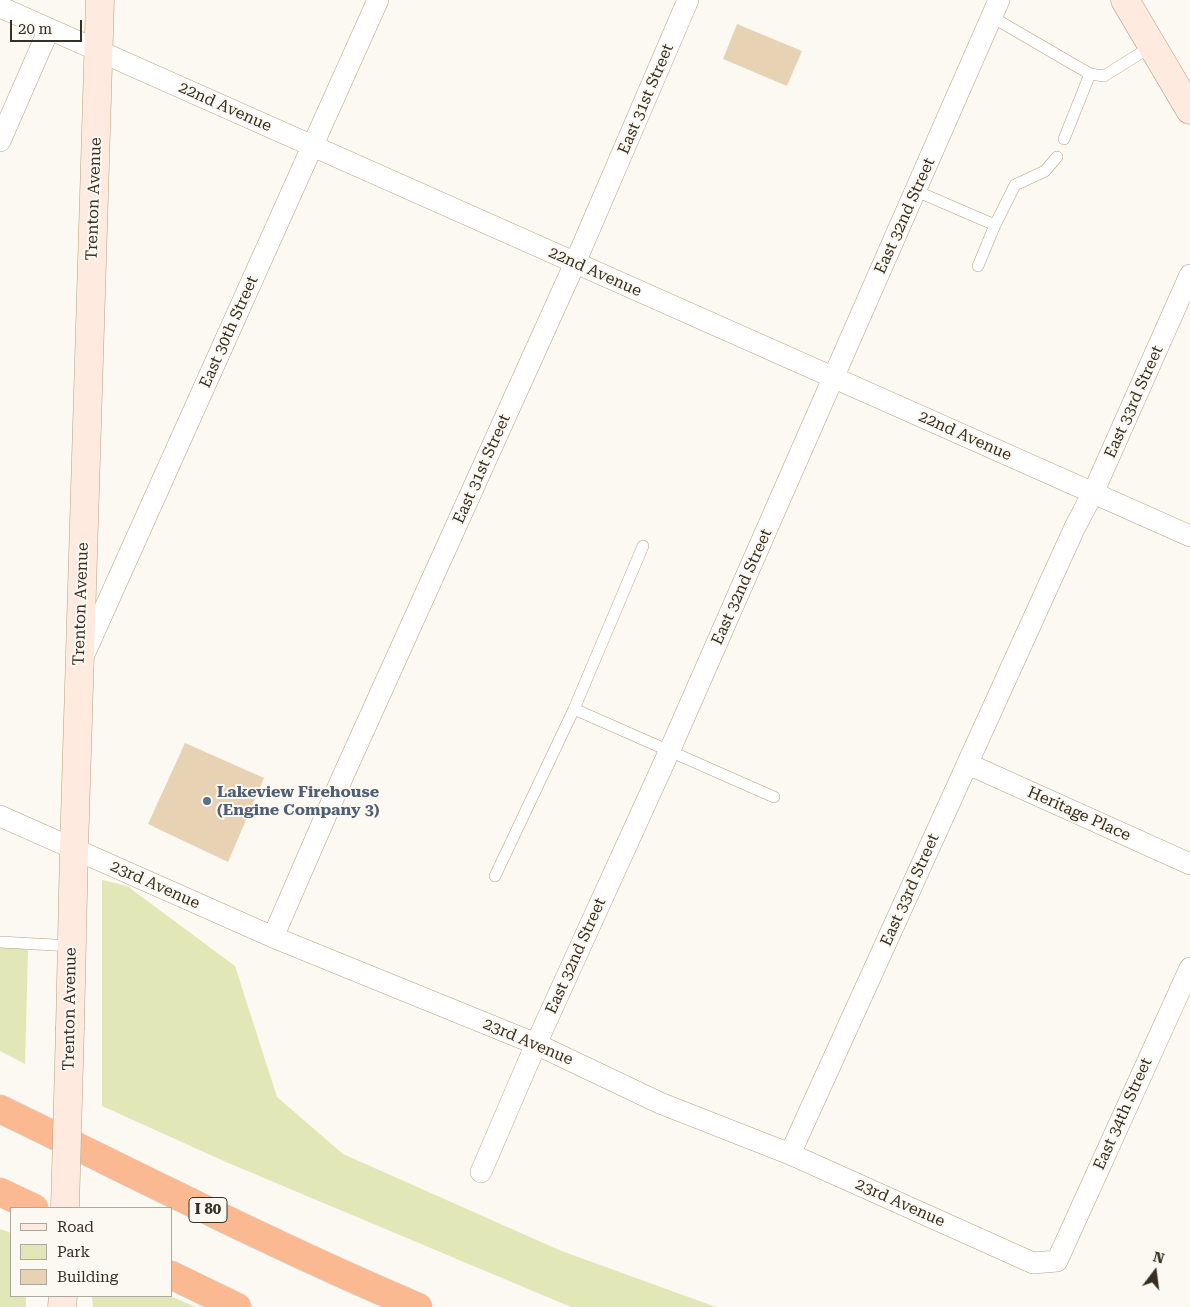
<!DOCTYPE html>
<style>
body{margin:0}
#map{position:relative;width:1190px;height:1307px;overflow:hidden;background:#fcf8f2;font-family:"Roboto Serif",serif}
canvas{display:block}
.legend{position:absolute;left:10px;top:1207px;width:162px;height:90px;box-sizing:border-box;background:#fcf8f2;border:1px solid #ada89f;margin:0;padding:6px 9px;list-style:none;font-size:15px;color:#372f22}
.legend li{display:flex;align-items:center;gap:10px;height:25px}
.legend b{width:25px;border:1px solid #ada89f}
.north{position:absolute;left:1130px;top:1247px;width:50px;height:50px;-webkit-text-stroke:4px #fcf8f2;paint-order:stroke;rotate:15deg;font-size:14px;font-weight:700;line-height:20px;text-align:center;color:#372f22}
.north::after{content:'';display:block;margin:auto;width:18px;height:22px;background:#372f22;clip-path:polygon(50% 0,100% 100%,50% 72%,0 100%)}
.scale{position:absolute;left:10px;top:20px;width:72px;height:22px;box-sizing:border-box;border:2px solid #372f22;border-top:0;padding-left:6px;font-size:15px;line-height:18px;white-space:nowrap;color:#372f22;-webkit-text-stroke:4px #fcf8f2;paint-order:stroke}
</style>
<div id="map">
<canvas width="1190" height="1307"></canvas>
<ul class="legend">
<li><b style="height:6px;background:#feeade"></b>Road</li>
<li><b style="height:14px;background:#e2e7b7"></b>Park</li>
<li><b style="height:14px;background:#e7d3b3"></b>Building</li>
</ul>
<div class="north">N</div>
<div class="scale">20 m</div>
</div>
<script>
const context = document.querySelector('canvas').getContext('2d');
context.lineJoin = 'round';
function fillPath(path, color) {
  context.fillStyle = color;
  context.fill(path, 'evenodd');
}
function trace(path, color, width, dash) {
  context.strokeStyle = color;
  context.lineWidth = width;
  context.lineCap = dash ? 'butt' : 'round';
  context.setLineDash(dash || []);
  context.stroke(path);
}
function label(font, color, halo, rows, align = 'center') {
  context.font = font + ' "Roboto Serif",serif';
  context.lineWidth = 4;
  context.setLineDash([]);
  context.textBaseline = 'middle';
  context.strokeStyle = halo;
  context.fillStyle = color;
  for (const [text, x, y, turn = 0] of rows) {
    context.save();
    context.translate(x, y);
    context.rotate((+turn || 0) * Math.PI / 180);
    context.textAlign = isNaN(turn) ? turn : align;
    if (halo) context.strokeText(text, 0, 0);
    context.fillText(text, 0, 0);
    context.restore();
  }
}
const green = new Path2D(`
 M102,880L127,886L235,966L277,1097L343,1154L559,1250L716,1307H571L226,1162L102,1106Z
 M0,944L28,950L25,1064L0,1051Z
 M0,1229L11,1233V1296H26V1307H0Z
 M92,1296H170L196,1307H93Z`);
const building = new Path2D(`
 M737,24L802,51L787,86L723,59Z
 M185,743L264,778L228,862L148,824Z`);
const lane = new Path2D(`
 M992,17L1090,74L1104,76L1152,46
 M1064,139L1090,74
 M916,191L995,225
 M978,266L995,225L1015,185L1045,171L1057,157
 M643,546L574,709L774,797
 M495,876L574,709
 M0,942L72,946`);
const street = new Path2D(`
 M0,7L1190,536
 M0,141L49,29
 M83,657L378,0
 M968,764L1190,864
 M0,816L273,937L536,1044L660,1103L790,1154L1033,1263L1057,1261L1190,968
 M273,937L343,776L575,263L688,0
 M790,1154L1075,527L1093,493L1190,275
 M481,1172L536,1044L669,752L999,0`);
const secondary = new Path2D(`
 M1125,0L1190,110
 M70,1027L74,849L100,0
 M62,1307L63,1296`);
const highway = new Path2D(`
 M0,1109C139,1176 276,1247 418,1307
 M0,1192L34,1208
 M171,1275L237,1307`);
const secondaryBridge = new Path2D(`
 M65,1208L70,1027`);
const markers = [
 [207,801,5,"#5c6f8a"]
];
const shields = [
 [208,1210,38]
];
const shieldNames = [
 ["I 80",208,1210]
];
const streetNames = [
 ["East 31st Street",646,99,-67],
 ["22nd Avenue",225,107,24],
 ["Trenton Avenue",94,199,-88],
 ["East 32nd Street",905,216,-66],
 ["22nd Avenue",595,272,24],
 ["East 30th Street",229,332,-66],
 ["East 33rd Street",1134,402,-66],
 ["22nd Avenue",965,436,24],
 ["East 31st Street",482,469,-66],
 ["East 32nd Street",742,587,-66],
 ["Trenton Avenue",81,604,-88],
 ["Heritage Place",1079,814,24],
 ["23rd Avenue",155,885,24],
 ["East 33rd Street",910,890,-66],
 ["East 32nd Street",576,956,-66],
 ["Trenton Avenue",70,1009,-89],
 ["23rd Avenue",528,1042,23],
 ["East 34th Street",1123,1114,-66],
 ["23rd Avenue",900,1203,24]
];
const serviceNames = [
 ["Lakeview Firehouse",217,792],
 ["(Engine Company 3)",217,810]
];
fillPath(green, '#e2e7b7');
fillPath(building, '#e7d3b3');
trace(lane, '#b5a283', 12);
trace(street, '#b5a283', 22);
trace(secondary, '#b5a283', 29);
trace(highway, '#d7d5d3', 29);
trace(lane, '#fff', 11);
trace(street, '#fff', 21);
trace(secondary, '#feeade', 28);
trace(highway, '#fbb992', 28);
trace(secondaryBridge, '#b5a283', 29, []);
trace(secondaryBridge, '#feeade', 28);
for (const [x, y, r, color] of markers) {
  const dot = new Path2D();
  dot.arc(x, y, r, 0, 2 * Math.PI);
  context.fillStyle = color;
  context.fill(dot);
  trace(dot, '#fcf8f2', 2);
}
for (const [x, y, w] of shields) {
  const box = new Path2D();
  box.roundRect(x - w / 2, y - 12.5, w, 25, 4);
  context.fillStyle = '#fcf8f2';
  context.fill(box);
  trace(box, '#372f22', 1);
}
label('bold 15px', '#372f22', null, shieldNames);
label('16px', '#372f22', '#fcf8f2', streetNames);
label('bold 16px', '#4e5e75', '#fcf8f2', serviceNames, 'left');
</script>
